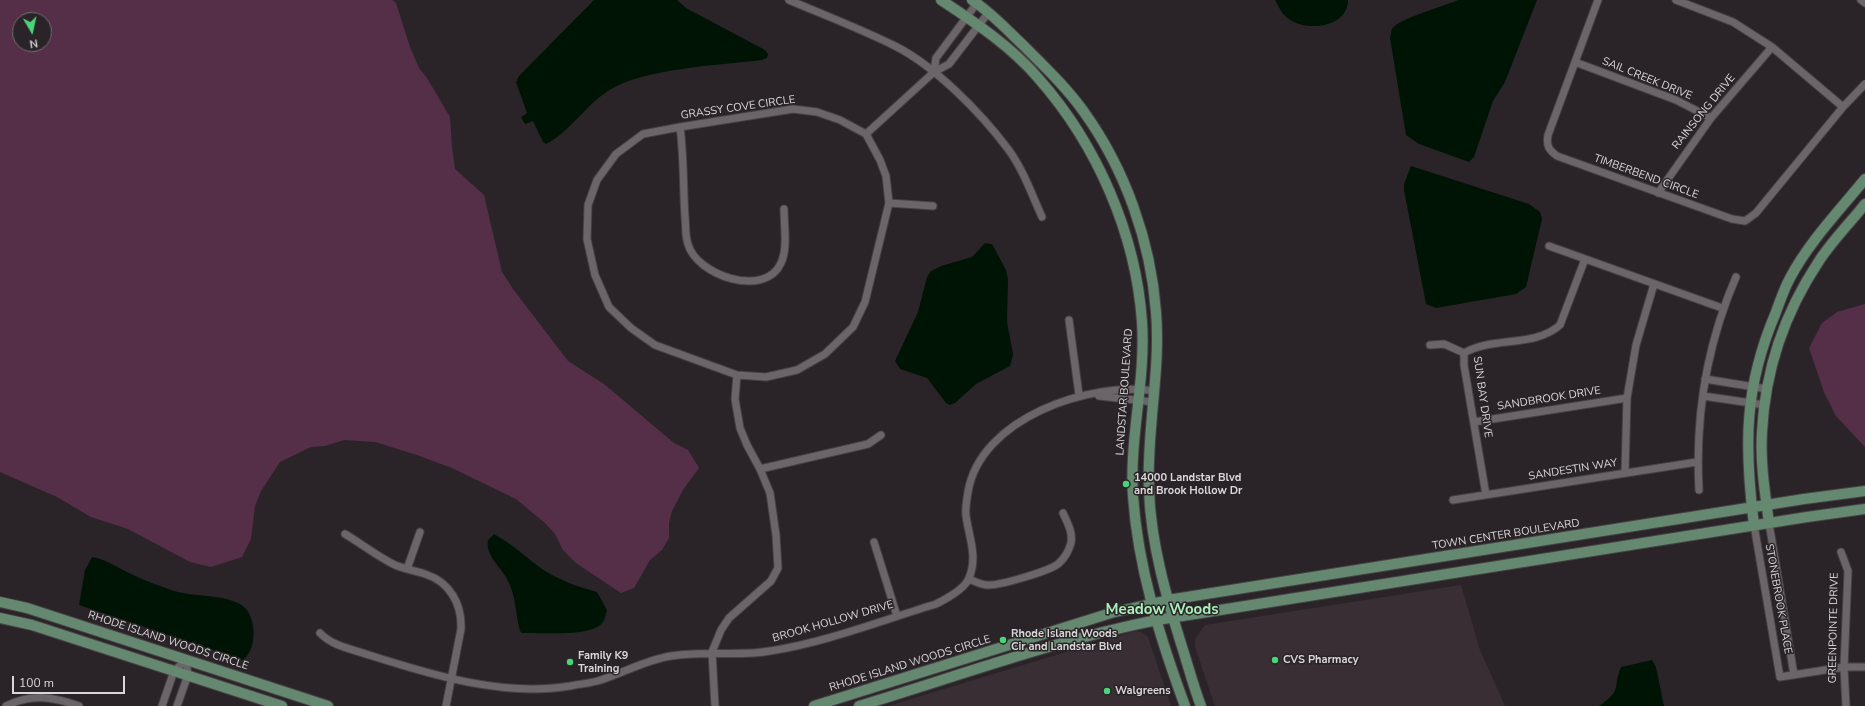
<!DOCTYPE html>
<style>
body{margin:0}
#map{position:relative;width:1865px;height:706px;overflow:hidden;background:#2a2428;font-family:"Nunito Sans",sans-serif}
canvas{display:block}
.north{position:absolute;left:12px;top:12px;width:40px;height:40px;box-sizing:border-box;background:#2a2428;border:1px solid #706c6f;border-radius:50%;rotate:171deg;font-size:11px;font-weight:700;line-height:16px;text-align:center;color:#dad7d9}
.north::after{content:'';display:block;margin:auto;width:14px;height:18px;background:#48d778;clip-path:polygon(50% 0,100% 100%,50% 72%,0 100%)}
.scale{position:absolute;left:12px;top:676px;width:113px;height:18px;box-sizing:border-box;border:2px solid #dad7d9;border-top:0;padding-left:5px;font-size:12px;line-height:14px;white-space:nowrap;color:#dad7d9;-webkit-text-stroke:3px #2a2428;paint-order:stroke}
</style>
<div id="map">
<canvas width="1865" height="706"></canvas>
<div class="north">N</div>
<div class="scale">100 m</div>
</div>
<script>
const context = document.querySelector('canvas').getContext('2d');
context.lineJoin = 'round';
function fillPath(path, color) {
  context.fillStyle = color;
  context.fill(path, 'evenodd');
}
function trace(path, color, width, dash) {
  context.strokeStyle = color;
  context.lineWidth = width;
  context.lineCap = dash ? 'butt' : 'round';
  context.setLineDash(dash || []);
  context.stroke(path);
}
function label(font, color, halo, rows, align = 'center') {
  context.font = font + ' "Nunito Sans",sans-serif';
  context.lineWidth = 3;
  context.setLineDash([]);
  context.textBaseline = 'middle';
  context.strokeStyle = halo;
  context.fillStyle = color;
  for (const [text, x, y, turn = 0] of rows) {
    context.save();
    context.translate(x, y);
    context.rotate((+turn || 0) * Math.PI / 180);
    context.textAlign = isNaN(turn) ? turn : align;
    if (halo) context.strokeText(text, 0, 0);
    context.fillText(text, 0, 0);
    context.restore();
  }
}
const built = new Path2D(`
 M1461,585L1480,650L1505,706H1215L1195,647V639L1205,625Z
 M1135,631L1141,632L1148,637L1171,706H888Z`);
const green = new Path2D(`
 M0,0H392L396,3L410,47L419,68L427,78L450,117L452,147L455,169L484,195L502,272L513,289L568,361L604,384L674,443L688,450L699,468L683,490L672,511L669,523V538L662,550L650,560L634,588L621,593L576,563L563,550L555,534L545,523L516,499L452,468L417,455L375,442L344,440L325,446L311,447L280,462L261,491L255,506L251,539L242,557L211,567L190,562L128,529L91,517L57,497L0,472ZM20,20H44V44H20Z
 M1865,304V447L1836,416L1824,392L1809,348L1822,323L1837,312Z`);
const water = new Path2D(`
 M594,0H677L686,8L765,50L768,54L767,58L762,60C721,65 649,68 613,88C587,102 572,131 546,144L543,142L533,121L525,124L521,117L527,113L516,82L519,76Z
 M1275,0H1348C1348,29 1302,33 1285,16C1281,12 1278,5 1275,0Z
 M1458,0H1537L1505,82L1493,101L1474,157L1469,162L1419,144L1406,135L1390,38C1391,35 1391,31 1392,29C1397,19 1445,6 1458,0Z
 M1411,166L1529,204L1540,212L1542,219L1526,287L1516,294L1436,308L1426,304L1404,190V184Z
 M985,243L992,244L1006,270L1008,279L1007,322L1013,354L1012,359L1010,366L976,384L955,403L950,405L946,403L927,378L900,369L895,361L918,312L927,277L931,271L941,266L972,257Z
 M494,534C512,544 526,557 542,569C559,580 578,587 597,592L607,610C606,613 605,619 603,622C592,638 541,632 522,633L520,631C515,613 516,595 507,579C500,566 485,555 488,540Z
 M92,557C105,559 117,567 129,573C143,580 159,586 174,591C195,597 220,594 240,604C257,613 258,649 243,660L79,605L85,570Z
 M1652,660L1656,667L1664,706H1599C1623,690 1612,688 1621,667Z`);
const street = new Path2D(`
 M789,0C824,15 861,29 895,46C935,66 981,113 1008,149C1023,169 1032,195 1042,217
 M1598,0L1548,135C1546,146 1549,150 1557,156L1732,219L1745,221L1756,213L1843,107L1865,84
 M1676,0L1733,22L1772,47L1843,107
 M1861,0L1865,3
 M1575,62L1676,100L1711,118
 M934,72L936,58L977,3
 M793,109L817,112L840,120L866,134L880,160L886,176L889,203L865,302L853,327L825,354L797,370L766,377L737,375L655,345L631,328L609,307L595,275L587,239L588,205L597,180L616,154L643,134L680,127Z
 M680,127C684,157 683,187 685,217C686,226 685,236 688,244C696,275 765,299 781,263C788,248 784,226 784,209
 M866,134L934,72L949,64L989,12
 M1658,193L1711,118L1772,47
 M889,203L933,206
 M1549,246L1722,308
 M1069,320L1079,395
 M1430,345L1444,344L1464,353
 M1464,353C1494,336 1534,348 1560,325L1585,259
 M1464,353V365L1486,495
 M1705,379L1767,389
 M1099,396L1153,402
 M1703,396L1765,405
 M1474,422L1627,398
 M760,469L868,444L881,435
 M1625,473L1627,398L1636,345L1654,284
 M1699,490C1695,417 1707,344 1736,277
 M1453,500L1697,462
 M1769,523L1794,675
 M1754,525L1780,677L1844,667H1865
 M345,534C362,544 378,557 395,565C405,569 415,571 425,574C450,582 462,604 461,629L446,706
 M874,542L897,616
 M1841,552L1848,571L1844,667L1846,706
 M407,569L420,532
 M969,579C974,581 981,585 987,585C999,586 1049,571 1058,564C1064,559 1069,550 1071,543C1073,532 1067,522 1063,513
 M320,633C332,646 352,649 369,655C432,675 503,697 570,686C580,684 592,683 601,680C625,672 646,660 671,656C704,650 737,657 770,651C824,643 883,620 936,604C946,599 965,589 969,578C978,557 969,537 966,516C965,508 967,499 968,492C980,418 1090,381 1155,391
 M6,706C31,693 54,697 79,706
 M162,706L174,671L186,660
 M177,706L188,675L186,660
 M715,706L712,652L721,630L729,618L771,581L778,568L776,535L770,493L760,469L747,445L740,428L735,399L737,375`);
const secondary = new Path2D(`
 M941,0C976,23 1012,47 1039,79C1097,145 1136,234 1142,322C1146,380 1129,438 1133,496C1138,568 1160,638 1185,706
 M972,0C992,13 1007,30 1024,46C1045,67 1067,88 1084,112C1125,169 1151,242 1156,312C1161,372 1146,431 1149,491C1151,545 1167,599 1183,650C1189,669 1194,688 1201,706
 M1769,523C1765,493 1760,462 1762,432C1765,371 1785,312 1819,261C1832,241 1850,223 1865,204
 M1754,525C1744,445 1744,387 1776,312C1780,301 1784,289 1790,278C1809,242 1839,211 1865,179
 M0,602L27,608L328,706
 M0,618L32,625L282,706
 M814,706L1111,613L1168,600L1804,499L1865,491
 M859,706C958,676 1056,640 1157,620L1807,517L1865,509`);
const markers = [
 [1126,484,4,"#48d778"],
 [1003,640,4,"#48d778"],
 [1275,660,4,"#48d778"],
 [570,662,4,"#48d778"],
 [1107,691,4,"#48d778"]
];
const streetNames = [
 ["SAIL CREEK DRIVE",1647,79,22],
 ["GRASSY COVE CIRCLE",738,108,-8],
 ["RAINSONG DRIVE",1704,112,-51],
 ["TIMBERBEND CIRCLE",1646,177,20],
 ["LANDSTAR BOULEVARD",1125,392,-86],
 ["SUN BAY DRIVE",1482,397,82],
 ["SANDBROOK DRIVE",1549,399,-9],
 ["SANDESTIN WAY",1573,470,-9],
 ["TOWN CENTER BOULEVARD",1506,535,-9],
 ["STONEBROOK PLACE",1778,599,80],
 ["BROOK HOLLOW DRIVE",833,622,-16],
 ["GREENPOINTE DRIVE",1834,628,-89],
 ["RHODE ISLAND WOODS CIRCLE",168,641,18],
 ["RHODE ISLAND WOODS CIRCLE",910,664,-17]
];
const poiNames = [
 ["14000 Landstar Blvd",1134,478],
 ["and Brook Hollow Dr",1134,491],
 ["Rhode Island Woods",1011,634],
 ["Cir and Landstar Blvd",1011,647],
 ["Family K9",578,656],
 ["Training",578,669],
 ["CVS Pharmacy",1283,660],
 ["Walgreens",1115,691]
];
const districtNames = [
 ["Meadow Woods",1162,610]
];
fillPath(built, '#382e34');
fillPath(green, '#552f48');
fillPath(water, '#001405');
trace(street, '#464244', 9);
trace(secondary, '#464244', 12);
trace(street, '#6b6569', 7);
trace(secondary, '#658870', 10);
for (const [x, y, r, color] of markers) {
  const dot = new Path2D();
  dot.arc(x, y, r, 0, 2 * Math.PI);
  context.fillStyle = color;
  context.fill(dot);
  trace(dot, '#2a2428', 1.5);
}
label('11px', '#dad7d9', '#2a2428', streetNames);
label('bold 11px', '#dad7d9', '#2a2428', poiNames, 'left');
label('bold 15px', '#acf1bb', '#2a2428', districtNames);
</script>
